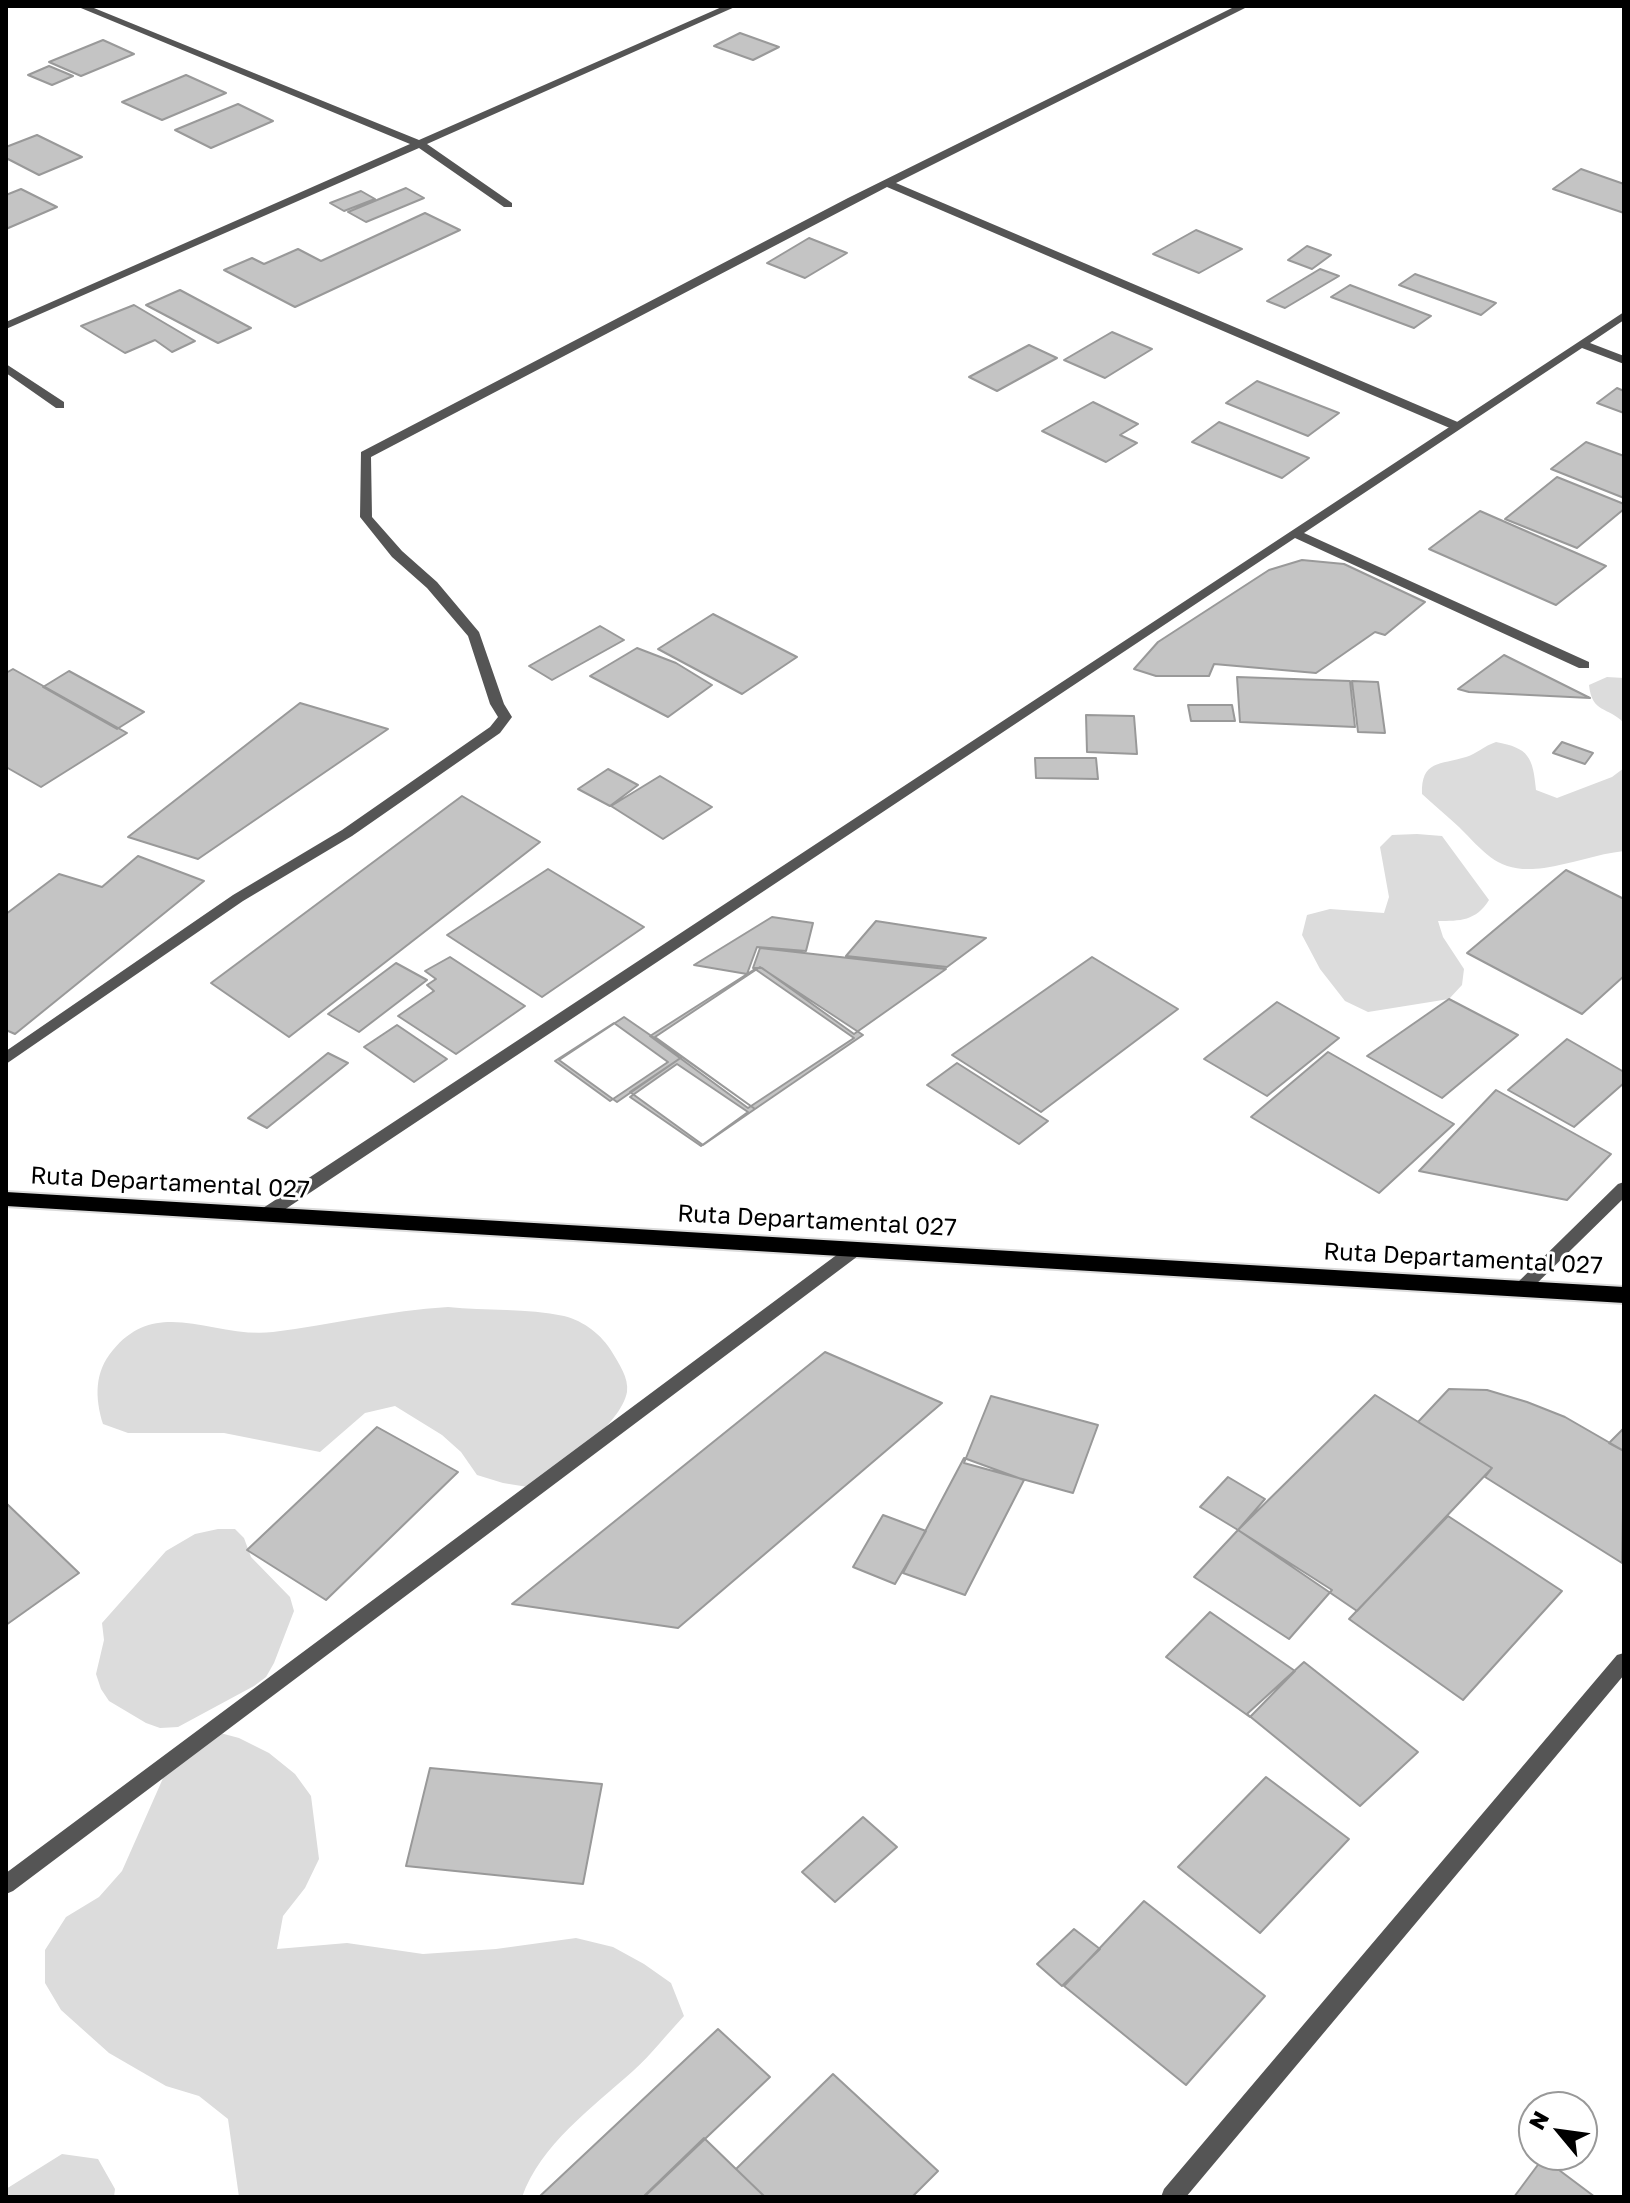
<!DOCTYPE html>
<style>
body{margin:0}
#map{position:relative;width:1630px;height:2203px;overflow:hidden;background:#fff;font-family:"Golos Text",sans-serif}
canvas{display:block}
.frame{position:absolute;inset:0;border:8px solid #000;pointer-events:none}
.north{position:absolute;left:1518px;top:2091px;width:80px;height:80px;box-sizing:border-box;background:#fff;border:2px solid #999;border-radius:50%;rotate:299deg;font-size:22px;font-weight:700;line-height:32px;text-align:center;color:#000}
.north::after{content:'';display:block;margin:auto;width:28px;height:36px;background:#000;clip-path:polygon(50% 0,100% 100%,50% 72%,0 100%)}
</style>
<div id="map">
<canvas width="1630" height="2203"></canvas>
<div class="frame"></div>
<div class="north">N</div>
</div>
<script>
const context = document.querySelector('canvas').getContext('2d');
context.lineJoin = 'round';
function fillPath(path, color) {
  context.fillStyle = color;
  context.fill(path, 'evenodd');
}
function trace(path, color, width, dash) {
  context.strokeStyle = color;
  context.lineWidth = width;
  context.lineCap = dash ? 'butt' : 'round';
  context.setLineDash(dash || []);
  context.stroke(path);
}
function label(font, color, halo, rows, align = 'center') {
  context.font = font + ' "Golos Text",sans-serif';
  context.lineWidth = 6;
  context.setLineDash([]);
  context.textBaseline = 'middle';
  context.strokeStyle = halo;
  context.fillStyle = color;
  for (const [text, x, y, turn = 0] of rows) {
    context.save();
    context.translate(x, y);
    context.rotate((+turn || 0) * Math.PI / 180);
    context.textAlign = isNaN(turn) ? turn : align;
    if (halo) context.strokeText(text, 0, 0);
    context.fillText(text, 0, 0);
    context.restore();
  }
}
const green = new Path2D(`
 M1607,677L1624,678V723C1608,706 1592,714 1589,685Z
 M1496,742C1529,748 1533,757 1536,790L1557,798L1612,777L1624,768V851C1597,854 1571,864 1544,868C1499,874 1487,855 1459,827C1447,816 1434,805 1422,794C1421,760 1440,765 1466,757C1476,754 1484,746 1496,742Z
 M1417,834L1442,836L1489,900C1476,921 1460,921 1438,921L1443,937L1464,969L1462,985L1449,999L1368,1012L1345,1001L1320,969L1302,935L1307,915L1330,909L1384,913L1389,897L1380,847L1392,835Z
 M448,1307C486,1311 527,1308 564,1316C584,1321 602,1335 612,1352C619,1364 629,1378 627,1392C621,1425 559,1468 534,1488L503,1483L477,1475L461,1452L442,1435L395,1406L365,1413L320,1452L224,1433H128L103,1424C95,1398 94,1372 113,1350C158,1295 215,1339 273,1332C332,1325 389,1310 448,1307Z
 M218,1529H235L244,1538L251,1557L290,1597L294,1611L274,1663L266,1677L254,1686L178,1727L160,1728L146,1723L109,1701L101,1689L96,1674L104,1640L102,1623L166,1551L195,1534Z
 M209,1730L239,1738L269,1753L295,1774L311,1796L319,1859L305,1888L283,1916L277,1949L347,1943L423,1954L496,1949L576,1938L613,1947L644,1964L671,1983L684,2016C667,2034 651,2055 633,2071C593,2107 540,2145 522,2197H239L228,2119L199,2096L166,2086L109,2053L61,2010L45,1983V1950L66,1917L99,1897L122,1871L164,1776Z
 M62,2154L98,2159L115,2189L114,2197H6V2189Z`);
const building = new Path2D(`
 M740,33L779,47L753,60L714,46Z
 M103,40L134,54L81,76L49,62Z
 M49,66L73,76L52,85L28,75Z
 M186,75L226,93L162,120L122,102Z
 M238,104L273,121L211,148L175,130Z
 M37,135L82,157L39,175L6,158V147Z
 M1581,169L1624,184V213L1553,189Z
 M406,188L424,198L366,222L348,212Z
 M21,189L57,207L6,229V195Z
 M361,191L375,199L344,211L330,203Z
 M425,213L460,230L295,307L224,270L252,258L264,264L298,249L321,261Z
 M1196,230L1242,249L1199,273L1153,254Z
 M809,238L847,253L805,278L767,263Z
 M1307,246L1331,255L1312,269L1288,260Z
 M1320,269L1339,276L1285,308L1267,301Z
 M1415,274L1496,303L1481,315L1399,285Z
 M1350,285L1431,316L1414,328L1331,297Z
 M180,290L251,328L218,343L146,305Z
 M134,305L195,341L172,352L155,340L125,353L81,326Z
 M1112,332L1152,349L1105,378L1064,360Z
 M1029,345L1057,358L997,391L969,377Z
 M1257,381L1339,413L1308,436L1226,403Z
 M1617,388L1624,391V413L1597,403Z
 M1093,402L1138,424L1120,435L1137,443L1106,462L1042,431Z
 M1219,422L1309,458L1282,478L1192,442Z
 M1586,442L1624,456V498L1551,469Z
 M1557,477L1624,504V509L1577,548L1505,519Z
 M1480,511L1606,566L1556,605L1429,549Z
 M1302,560L1344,564L1425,602L1385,635L1375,632L1316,673L1214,664L1209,676H1156L1134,669L1158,642L1269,570Z
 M713,614L797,657L742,694L658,649Z
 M600,626L624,640L552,680L529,666Z
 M637,648L676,663L712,685L668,717L590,676Z
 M1504,655L1590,698L1469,692L1458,689Z
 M13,669L127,733L41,787L6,767V673Z
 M69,671L144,712L117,729L43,687Z
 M1237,677L1350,681L1355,727L1240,722Z
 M1352,681L1378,682L1385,733L1358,732Z
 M300,703L388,729L198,859L128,837Z
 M1188,705H1232L1235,721H1191Z
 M1086,715L1134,716L1137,754L1087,752Z
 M1562,742L1593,753L1585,764L1553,753Z
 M1035,758H1096L1098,779L1036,778Z
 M608,769L638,785L610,806L578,789Z
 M660,776L712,807L663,839L611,806Z
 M462,796L540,842L289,1037L211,983Z
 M138,856L204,881L15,1034L6,1030V914L59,874L102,887Z
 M548,869L644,927L542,997L447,935Z
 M1566,870L1624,899V976L1582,1014L1467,953Z
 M772,917L813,923L806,951L757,947L747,974L694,965Z
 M876,921L986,938L947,967L846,956Z
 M760,948L946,969L854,1034L762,968H753Z
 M450,957L525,1006L456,1054L398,1016L434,991L427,985L436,979L425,971Z
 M1092,957L1178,1009L1041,1112L952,1055Z
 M396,963L427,980L359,1032L328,1014Z
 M760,967L863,1035L755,1109L655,1037Z
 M755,969L854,1038L748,1108L650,1036Z
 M1449,999L1518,1035L1442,1098L1367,1056Z
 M1277,1002L1339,1038L1267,1096L1204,1059Z
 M624,1017L682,1057L617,1102L559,1060Z
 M614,1023L668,1062L610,1101L555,1061Z
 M397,1025L447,1059L414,1082L364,1047Z
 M1567,1039L1624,1072V1083L1574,1127L1508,1090Z
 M1328,1052L1454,1124L1379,1193L1251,1117Z
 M328,1053L348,1063L267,1128L248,1118Z
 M682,1057L755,1109L703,1145L630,1092Z
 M957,1063L1048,1121L1019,1144L927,1085Z
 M677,1064L748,1112L701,1146L630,1097Z
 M1496,1090L1611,1154L1567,1200L1419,1171Z
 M825,1352L942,1403L678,1628L512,1604Z
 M1449,1389L1487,1390L1527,1402L1565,1417L1624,1451L1622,1563L1485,1477L1492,1468L1418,1422Z
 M1375,1395L1492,1468L1357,1611L1238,1530Z
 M991,1396L1098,1425L1073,1493L964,1463Z
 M377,1427L458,1472L326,1600L247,1550Z
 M1624,1428V1451L1609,1443Z
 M964,1458L1024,1480L965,1595L903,1573Z
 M1228,1477L1265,1499L1238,1530L1200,1507Z
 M6,1503L79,1573L6,1625Z
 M883,1515L926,1531L895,1584L853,1567Z
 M1448,1516L1562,1591L1463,1700L1349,1619Z
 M1238,1530L1332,1590L1289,1639L1194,1577Z
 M1210,1612L1295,1671L1250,1717L1166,1657Z
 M1304,1662L1418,1752L1360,1806L1247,1714Z
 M430,1768L602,1784L583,1884L406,1866Z
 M1266,1777L1349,1839L1260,1933L1178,1867Z
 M863,1817L897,1847L835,1902L802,1872Z
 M1144,1901L1265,1996L1186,2085L1064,1986Z
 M1074,1929L1100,1949L1062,1986L1037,1964Z
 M718,2029L770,2077L644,2197H539Z
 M833,2074L938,2171L912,2197H765L736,2169Z
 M704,2138L736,2169L765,2197H643Z
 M1543,2158L1595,2197H1514Z`);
const lane = new Path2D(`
 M1236,6H1249L896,183L1460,423V429H1452L887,187L371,457L372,517L402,551L437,582L479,632L504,704L512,717L500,733L352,836L243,901L6,1064V1051L233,895L342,830L490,727L498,717L490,704L468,636L427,588L392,557L360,517L361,452L848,198Z`);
const street = new Path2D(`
 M76,6H89L419,140L724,6H737L427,144L512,203V207H504L419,148L6,329V322L410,144Z
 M1624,312V320L1590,343L1624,356V364L1582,348L1304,533L1589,662V668H1579L1295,538L272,1218H260L258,1214L260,1210Z
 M6,364L64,402V408H56L6,373Z
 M1624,1182V1198L1527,1293H1515L1512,1289L1515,1285L1618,1184Z
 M856,1243L862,1245L864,1249L862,1253L13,1891L6,1894V1873L850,1245Z
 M1624,1653V1675L1186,2197H1161L1164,2189L1617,1655Z`);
const primary = new Path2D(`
 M6,1192L1624,1287V1303L6,1206Z`);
const streetNames = [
 ["Ruta Departamental 027",170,1183,3],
 ["Ruta Departamental 027",817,1221,3],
 ["Ruta Departamental 027",1463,1259,3]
];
fillPath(green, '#dcdcdc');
fillPath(building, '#c4c4c4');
trace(building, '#999', 2);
trace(primary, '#dbdbdb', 4);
fillPath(lane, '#555');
fillPath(street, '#555');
fillPath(primary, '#000');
label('24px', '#000', '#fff', streetNames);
</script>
